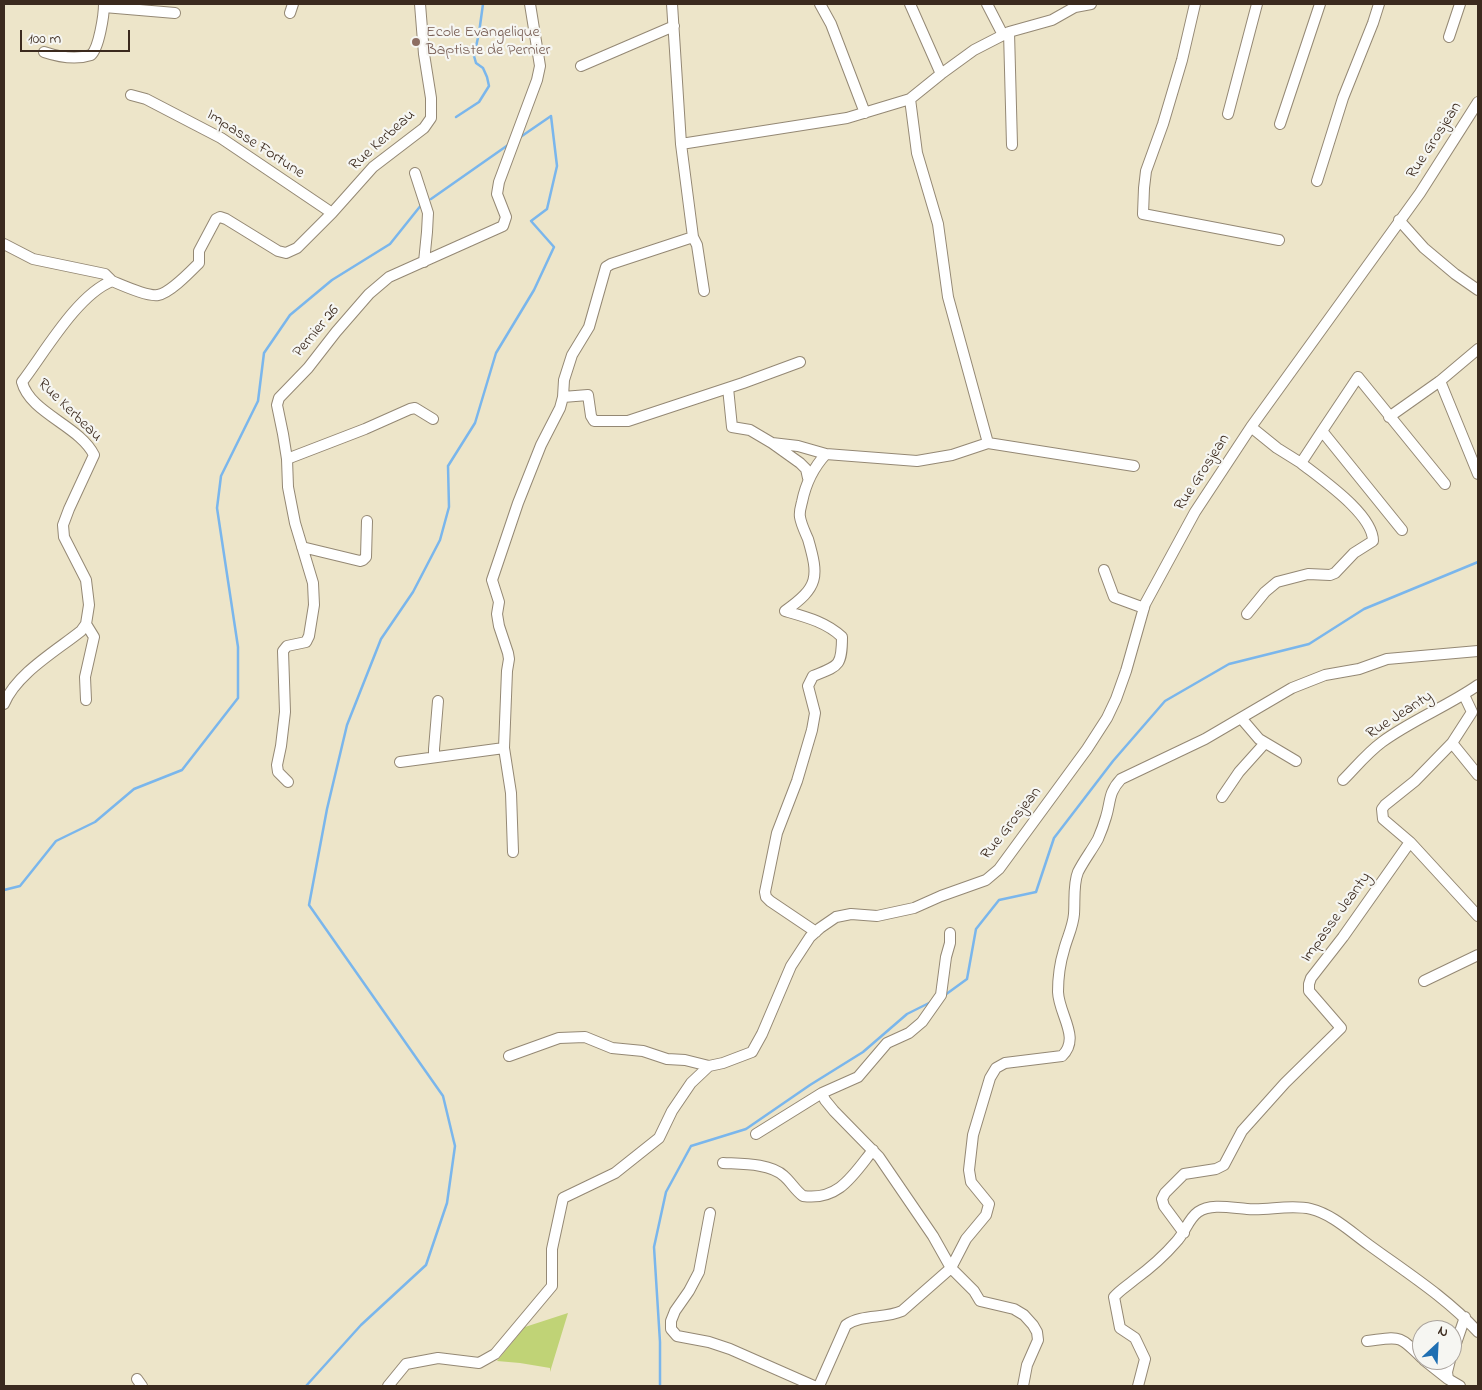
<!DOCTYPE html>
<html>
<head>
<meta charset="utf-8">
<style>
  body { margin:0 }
  #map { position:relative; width:1482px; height:1390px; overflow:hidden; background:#ede5c9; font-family:"Indie Flower",sans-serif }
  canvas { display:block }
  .frame { position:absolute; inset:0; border:5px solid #3b2a1e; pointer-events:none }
  .north { position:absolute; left:1412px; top:1320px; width:50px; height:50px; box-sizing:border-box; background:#f6f6f2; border:1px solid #aba49d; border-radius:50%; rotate:25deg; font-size:14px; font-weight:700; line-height:20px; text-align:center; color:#3b2a1e }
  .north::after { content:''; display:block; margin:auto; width:18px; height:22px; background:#1f6fb2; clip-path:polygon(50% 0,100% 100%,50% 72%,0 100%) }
  .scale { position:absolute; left:20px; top:30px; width:110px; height:22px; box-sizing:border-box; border:2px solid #3b2a1e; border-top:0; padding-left:6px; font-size:15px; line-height:18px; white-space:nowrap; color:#3b2a1e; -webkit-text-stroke:4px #f6f6f2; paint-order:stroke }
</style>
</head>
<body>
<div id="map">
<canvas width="1482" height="1390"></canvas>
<div class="frame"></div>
<div class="north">N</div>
<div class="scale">100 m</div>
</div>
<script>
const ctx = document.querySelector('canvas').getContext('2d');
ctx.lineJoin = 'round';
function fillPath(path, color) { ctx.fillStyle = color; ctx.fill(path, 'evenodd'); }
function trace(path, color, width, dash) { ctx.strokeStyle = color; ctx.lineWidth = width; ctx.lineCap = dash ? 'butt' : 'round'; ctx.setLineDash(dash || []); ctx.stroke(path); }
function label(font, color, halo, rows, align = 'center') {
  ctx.font = font + ' "Indie Flower",sans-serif'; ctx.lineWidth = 4.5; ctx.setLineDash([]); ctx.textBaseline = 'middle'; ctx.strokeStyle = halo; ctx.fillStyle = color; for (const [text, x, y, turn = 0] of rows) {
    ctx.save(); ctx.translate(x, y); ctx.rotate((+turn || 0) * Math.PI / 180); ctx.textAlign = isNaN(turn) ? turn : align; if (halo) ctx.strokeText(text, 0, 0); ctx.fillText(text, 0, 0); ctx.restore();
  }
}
fillPath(new Path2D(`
  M568,1313L550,1372V1368L520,1363L497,1361L525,1327Z`), '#c0d376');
trace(new Path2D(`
  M456,117L479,102L489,86L487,77L483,68L476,63L474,56L479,33L483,4
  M431,199L508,145
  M4,890L20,886L56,841L95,822L134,789L182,770L238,698V647L217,508L221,476L258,401L264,353L290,315L332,280L390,244L422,204
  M945,995L967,979L976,929L999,900L1036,892L1054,838L1113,761L1165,701L1229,664L1309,644L1364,609L1478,562
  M306,1386L361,1325L426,1265L447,1203L455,1146L443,1096L309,905L327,809L347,725L381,639L413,592L440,540L449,507L448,466L475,423L496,353L534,290L554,247L531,221L547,209L557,166L551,116L519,138
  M660,1386V1342L654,1247L666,1192L691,1146L746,1129L810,1085L863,1052L907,1014L931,1002`), '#7ab6ec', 2.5);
const minor = new Path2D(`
  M672,4L681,144
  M820,4L831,24L865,113
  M910,4L941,74
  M987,4L1003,35
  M1195,4L1182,60L1163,124L1146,171L1144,188L1143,214L1279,240
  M104,7L175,13
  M290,13L293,4
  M1009,32L1012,145
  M1449,37L1460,4
  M44,52C59,57 76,60 91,55C99,48 104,15 104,4
  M581,66L674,26
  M131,95L146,99L221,138L332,213
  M910,99L917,153L938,224L948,297L988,443
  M1228,114L1257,4
  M1280,124L1320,4
  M415,173L428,213L427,232L424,262
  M1317,181L1343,98L1373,23L1379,4
  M1399,220L1424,248L1455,274L1478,290
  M693,237L697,245L704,291
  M4,244L33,259L105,274L112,281
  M1440,381L1478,474
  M728,388L732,427L750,430L772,443L800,463L806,469L808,478
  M563,397L588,395L591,416L594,421H628L743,383L800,362
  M1389,417L1440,381L1478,349
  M1251,427L1277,448L1301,463L1322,431L1358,377L1445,484
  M1322,431L1402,530
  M772,443L798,446L826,454L917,461L952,455L988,443L1134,466
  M287,459L365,429L410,409L415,408L433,419
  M302,547L360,561L363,560L366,557L367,521
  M1104,570L1114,597L1144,608
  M1247,614L1265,592L1277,582L1308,574L1330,575L1335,573L1354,553L1373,541C1373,514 1321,479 1301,463
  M86,624L94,637L85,677L86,700
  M4,704C16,674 56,651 81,631L86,624L89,605L86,580L64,537L63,525L69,509L94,455C80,426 30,413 22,382C45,352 77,295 112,281C122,285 148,297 158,295C170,293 190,272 199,263V251L216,219L220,217L226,219L278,251L286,253L297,248L332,213L373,167L424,128L431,118V98L424,54L420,4
  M1241,718L1259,739L1296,761
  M1452,743L1478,775
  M438,757L434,754V749L438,701
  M400,762L504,748
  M1343,780C1355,768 1367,753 1382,742C1412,720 1448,706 1478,685
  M288,782L278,772L277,765L281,746L285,712L283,651L287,646L306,642L309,636L314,605L313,583L295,523L288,487L287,459L283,434L277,405L279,398L308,368L336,332L369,294L389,277L503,226L506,217L497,194L499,182L537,80L540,66L530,4
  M1222,797L1239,772L1265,743
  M1410,842L1478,916
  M513,852L511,793L504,748L507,671L509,659L508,653L499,626L497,614L499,602L492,580L518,503L541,445L560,408L563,397L564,380L572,355L589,327L606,267L611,264L693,237L681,144L847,118L910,99L941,74L974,50L1009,32L1052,20L1075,7L1091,4
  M816,932L770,901L766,897L765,892L777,833L797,781L812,730L815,713L808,686L813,676C838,666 842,667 842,637C826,622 806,617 785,611C819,587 819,577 808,539C805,532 801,524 800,517C799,512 801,506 802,502C806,482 813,468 826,454
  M950,933V943L946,957L941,995L922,1022L909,1033L887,1043L858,1077L822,1093L825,1100L834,1111L879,1157L933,1236L951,1268L974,1291L980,1301L1014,1309L1024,1315L1033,1325L1037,1332L1038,1340L1027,1365L1023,1386
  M1424,981L1478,955
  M509,1056L559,1038L585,1037L612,1048L643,1051L667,1059L685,1060L709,1066
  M756,1134L822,1093
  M723,1163C741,1164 770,1163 784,1176C791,1182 795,1190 803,1196C839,1201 853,1175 873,1150
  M710,1213L699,1272L689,1291L675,1311L671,1321V1329L677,1336L709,1342L730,1349L814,1386
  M1184,1233L1164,1206L1162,1199L1165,1193L1184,1174L1216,1169L1224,1165L1242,1131L1285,1083L1341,1028L1309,991V984L1311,978L1343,937L1410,842L1383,819L1382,809L1385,805L1415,781L1452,743L1472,712L1464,695
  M1367,1341C1400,1337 1398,1334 1422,1358
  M1452,1355L1465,1317
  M1424,1360L1448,1379
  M1450,1360L1447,1372L1448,1379L1460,1386
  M137,1379L142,1386
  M388,1386L406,1364L438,1358L479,1363L495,1354L552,1286V1249L563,1198L615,1173L659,1138L672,1111L691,1083L709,1066L723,1063L752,1052L762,1034L791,966L810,937L820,928L836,917L851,914L877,916L914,908L941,896L986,880L999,869L1087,749L1107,718L1116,699L1126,671L1145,604L1195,512L1251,427L1420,193L1478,102
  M819,1386L846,1325C862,1314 884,1319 902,1311L951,1268L966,1239L986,1215L989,1204L971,1182L969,1170L973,1135L990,1078L996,1068L1005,1063L1062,1056C1081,1038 1059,1015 1058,992C1058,979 1060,963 1064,950C1067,938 1073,927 1074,914C1075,900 1073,884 1078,872C1084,860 1092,850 1098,839C1101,832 1104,824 1106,817C1111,801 1108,793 1121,779L1205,739L1292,688L1325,675L1359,669L1387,659L1478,651
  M1138,1386L1145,1359L1135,1338L1120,1328L1114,1297C1120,1290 1127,1286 1134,1280C1149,1269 1164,1256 1176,1242C1185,1233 1188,1219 1198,1212C1211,1203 1232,1208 1247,1209C1267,1211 1290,1204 1311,1209C1332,1214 1351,1232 1369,1245C1406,1272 1447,1298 1478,1332`);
trace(minor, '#948874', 12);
trace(minor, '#fff', 10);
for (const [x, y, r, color] of [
  [416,42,5,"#8d6e63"]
]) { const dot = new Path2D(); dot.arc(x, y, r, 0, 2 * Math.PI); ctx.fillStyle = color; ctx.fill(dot); trace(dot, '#f6f6f2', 2); }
label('16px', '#785e54', '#f6f6f2', [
  ["Ecole Evangelique",426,33],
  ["Baptiste de Pernier",426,51]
], 'left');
label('16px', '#3b2a1e', '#f6f6f2', [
  ["Rue Kerbeau",383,141,-42],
  ["Rue Grosjean",1435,141,-57],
  ["Impasse Fortune",255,145,33],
  ["Pernier 26",317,332,-50],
  ["Rue Kerbeau",69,411,44],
  ["Rue Grosjean",1203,473,-57],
  ["Rue Jeanty",1400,716,-33],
  ["Rue Grosjean",1012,824,-52],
  ["Impasse Jeanty",1337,918,-54]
]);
</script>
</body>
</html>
